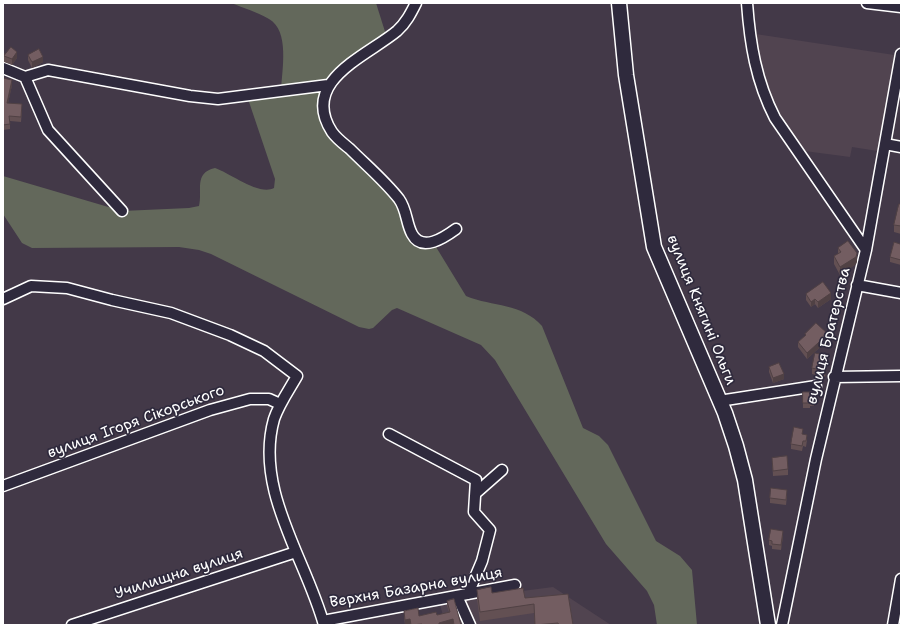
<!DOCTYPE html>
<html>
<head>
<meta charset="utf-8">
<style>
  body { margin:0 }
  #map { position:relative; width:904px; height:628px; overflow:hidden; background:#433948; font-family:"Shantell Sans",sans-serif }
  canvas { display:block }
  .frame { position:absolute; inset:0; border:4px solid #fff; pointer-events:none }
</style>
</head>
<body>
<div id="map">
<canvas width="904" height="628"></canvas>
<div class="frame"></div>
</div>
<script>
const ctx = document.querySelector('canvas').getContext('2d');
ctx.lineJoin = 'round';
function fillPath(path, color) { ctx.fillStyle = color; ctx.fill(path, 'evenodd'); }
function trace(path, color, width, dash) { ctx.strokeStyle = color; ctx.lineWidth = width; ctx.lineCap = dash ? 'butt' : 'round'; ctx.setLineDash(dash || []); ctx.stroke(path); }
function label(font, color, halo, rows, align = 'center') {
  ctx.font = font + ' "Shantell Sans",sans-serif'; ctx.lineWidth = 3.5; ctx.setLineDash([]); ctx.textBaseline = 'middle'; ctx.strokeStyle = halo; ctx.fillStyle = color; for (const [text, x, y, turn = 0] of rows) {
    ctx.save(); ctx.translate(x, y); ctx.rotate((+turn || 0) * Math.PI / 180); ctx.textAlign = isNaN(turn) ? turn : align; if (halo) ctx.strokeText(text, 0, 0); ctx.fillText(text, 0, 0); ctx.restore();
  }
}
fillPath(new Path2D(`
  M749,33L901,56L884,152L852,147L850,157L797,150L775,118Z
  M553,587L611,625H446L440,605L476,597Z`), '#514450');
fillPath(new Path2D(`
  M231,3H376L387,38L328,85V125L394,192L412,235L433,242L466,296C493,307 522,303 542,326L583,428L599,436L608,445L656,541L680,556L692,570L697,625H657L654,605L647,591L606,544L495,360L481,345L397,308L392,310L373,328L369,329L359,327L211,254L199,250L179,247L32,248L22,243L3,214V176L122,211L189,208L199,206C203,191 193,173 215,168C230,173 259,196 274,188L275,179L247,96L281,91C282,70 290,31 269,19C257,12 244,8 231,3Z`), '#63685b');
const street = new Path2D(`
  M416,3C411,13 406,23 397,31C367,56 299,81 332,132C337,139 344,144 350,149C366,165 385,181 399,199C407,210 406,223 412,234C422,253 445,237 456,229
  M747,3C750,44 756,81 775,118L866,250
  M867,3L901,7
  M3,68L25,77L48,130L122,211
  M25,77L48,70L190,96L218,99L328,85
  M885,144L901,147
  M857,285L901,293
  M3,299L31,286L67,288L112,300L171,313L230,335L264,351L297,376C289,390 279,404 274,419C254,490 306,559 324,625
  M834,377L901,376
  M719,401L816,386
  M389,434L476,480L474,512L490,530L482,561L468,594
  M3,486L210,410L250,399H269L280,404
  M477,492L502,470
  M457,596L470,625
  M323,621L515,585
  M72,625L296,552
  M782,625L816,459L866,250L901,54
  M893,625L901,579`);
const secondary = new Path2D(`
  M619,3L626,75L654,247L725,413L736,446L745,480L768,625`);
trace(street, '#fff', 13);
trace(secondary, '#fff', 17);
trace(street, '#2f2a3d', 10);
trace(secondary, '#2f2a3d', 14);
fillPath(new Path2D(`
  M3,51L5,55L17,58L12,65L4,62Z
  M28,55L43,62L32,68L28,60Z
  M3,78L12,85L8,103L22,109L21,122L10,121V129L3,130Z
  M901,204V234L894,232V225Z
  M901,239V265L890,262V257L900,244Z
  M838,248L857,261L856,264L840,275L834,264V256L838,254Z
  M806,294L831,299L818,308L815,304L811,307L806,300Z
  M805,334L828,340L807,359L798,347V342L805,336Z
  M828,361L825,377L812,374V368Z
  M769,367L784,379L773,383L769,372Z
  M803,392H814V406H810V408H803Z
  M803,434L807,440L806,447L803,446L802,451L791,449V444Z
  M772,458L788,469V475L773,476Z
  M787,495L786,505L770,503V498Z
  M783,536L781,550L772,549V546L769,545V540Z
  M477,590L492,593L525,598L573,625H535L534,613L480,621L477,599Z
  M447,601L461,625H410V624L405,625L404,616V611L419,616L437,615L449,612L447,606Z`), '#635053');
fillPath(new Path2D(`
  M17,52V58L12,65V59Z
  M5,53V57L4,56V59L3,60V54Z
  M43,57V62L32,68V62Z
  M12,80V85L7,108V103Z
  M857,253V261L856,264L840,275V267Z
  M831,293V299L818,308V302Z
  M815,299V304L811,307V302Z
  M828,334V340L807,359V353Z
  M828,356V361L825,377V371Z
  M784,374V379L773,383V378Z
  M783,531V536L781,550V545Z
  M410,619V624L405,625V620Z
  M453,619V625H439V623Z`), '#504144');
const building = new Path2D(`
  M11,47L17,52L12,59L4,56Z
  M39,49L43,57L32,62L28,55Z
  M3,78L12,80L7,103L22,104L21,117L9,116L10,124L3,125Z
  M899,204H901V226L894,225Z
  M901,239V260L890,257L894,242L900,244Z
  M848,241L857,253L856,257L840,267L834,256L841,252L838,248Z
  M823,282L831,293L818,302L815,299L811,302L806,294Z
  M816,323L828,334L807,353L798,342L806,335L805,334Z
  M815,353L828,356L825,371L812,368Z
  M779,363L784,374L773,378L769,367Z
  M803,392H814V401L810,400V403H803Z
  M794,427L803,429L802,434L807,435L806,441H803L802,446L791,444Z
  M787,456L788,469L773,471L772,458Z
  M771,488L787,490L786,500L770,498Z
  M771,529L783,531L781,545L772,544V541L769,540Z
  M491,587L492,593L523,588L525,598L568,594L573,625H559L558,623L535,625L534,604L480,612L477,590Z
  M454,599L461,625H454L453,619L439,623V625H423L422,624L411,625L410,619L405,620L404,611L418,608L419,616L436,612L437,615L450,612L447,601Z`);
fillPath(building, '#735d61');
trace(building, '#504144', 1);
label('15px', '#fff', '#2f2a3d', [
  ["вулиця Княгині Ольги",701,310,68],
  ["вулиця Братерства",829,336,-76],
  ["вулиця Ігоря Сікорського",136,422,-20],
  ["Училищна вулиця",179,574,-18],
  ["Верхня Базарна вулиця",416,588,-10]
]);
</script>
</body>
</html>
